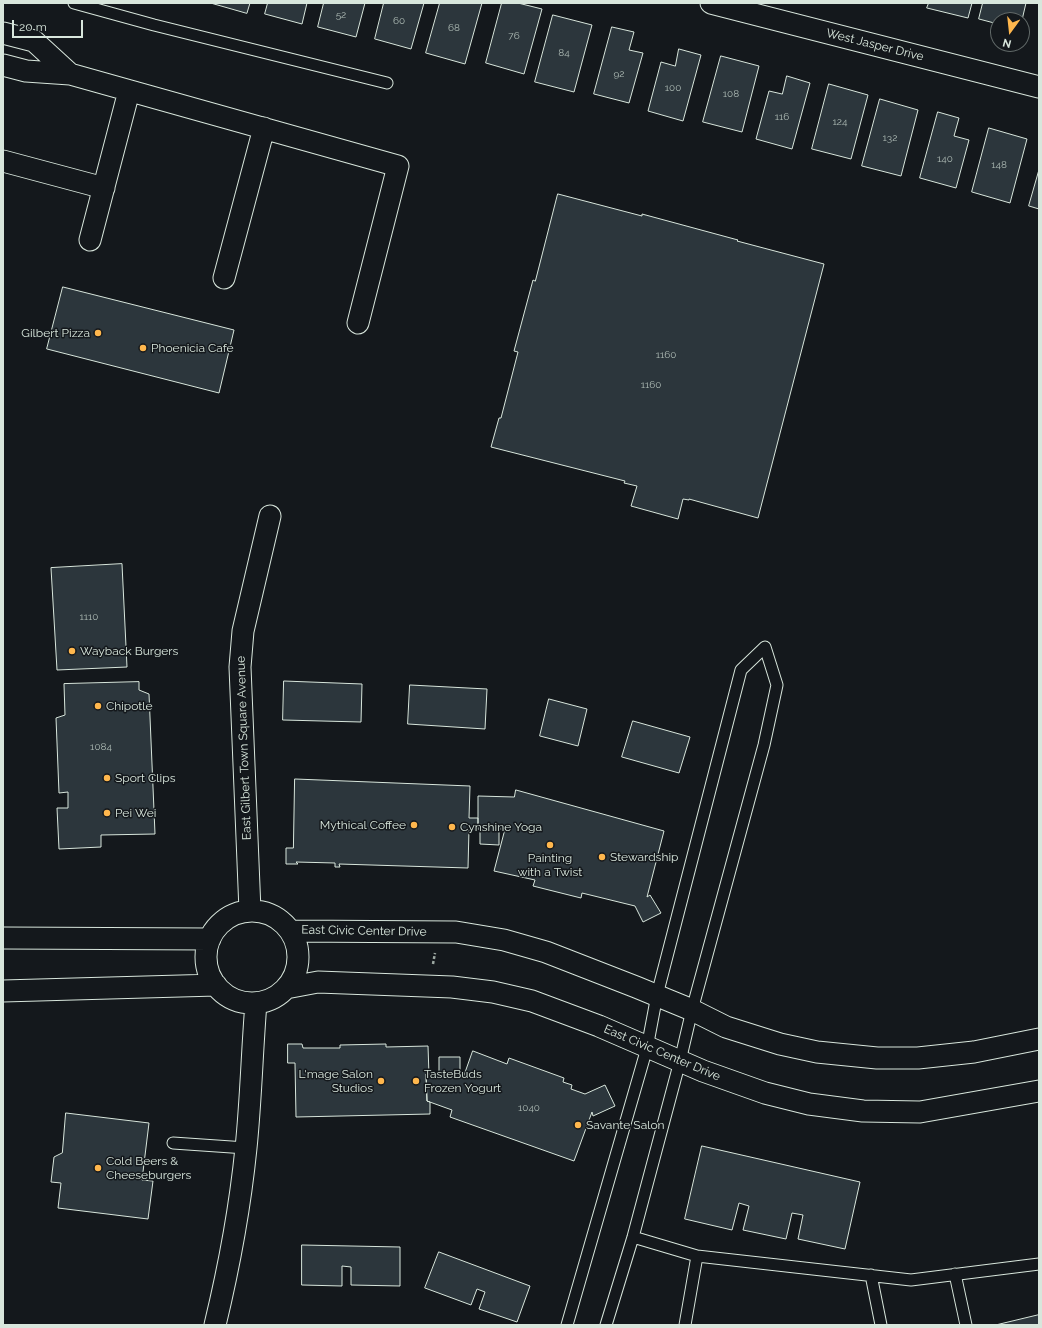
<!DOCTYPE html>
<html>
<head>
<meta charset="utf-8">
<style>
  body { margin:0 }
  #map { position:relative; width:1042px; height:1328px; overflow:hidden; background:#14181c; font-family:Raleway,sans-serif }
  canvas { display:block }
  .frame { position:absolute; inset:0; border:4px solid #d8e6dc; pointer-events:none }
  .north { position:absolute; left:990px; top:12px; width:40px; height:40px; box-sizing:border-box; background:#14181c; border:1px solid #626a69; border-radius:50%; rotate:195deg; font-size:11px; font-weight:700; line-height:16px; text-align:center; color:#d8e6dc }
  .north::after { content:''; display:block; margin:auto; width:14px; height:18px; background:#ffb74d; clip-path:polygon(50% 0,100% 100%,50% 72%,0 100%) }
  .scale { position:absolute; left:12px; top:20px; width:71px; height:18px; box-sizing:border-box; border:2px solid #d8e6dc; border-top:0; padding-left:5px; font-size:12px; line-height:14px; white-space:nowrap; color:#d8e6dc; -webkit-text-stroke:3px #14181c; paint-order:stroke }
</style>
</head>
<body>
<div id="map">
<canvas width="1042" height="1328"></canvas>
<div class="frame"></div>
<div class="north">N</div>
<div class="scale">20 m</div>
</div>
<script>
const ctx = document.querySelector('canvas').getContext('2d');
ctx.lineJoin = 'round';
function fillPath(path, color) { ctx.fillStyle = color; ctx.fill(path, 'evenodd'); }
function trace(path, color, width, dash) { ctx.strokeStyle = color; ctx.lineWidth = width; ctx.lineCap = dash ? 'butt' : 'round'; ctx.setLineDash(dash || []); ctx.stroke(path); }
function label(font, color, halo, rows, align = 'center') {
  ctx.font = font + ' Raleway,sans-serif'; ctx.lineWidth = 3; ctx.setLineDash([]); ctx.textBaseline = 'middle'; ctx.strokeStyle = halo; ctx.fillStyle = color; for (const [text, x, y, turn = 0] of rows) {
    ctx.save(); ctx.translate(x, y); ctx.rotate((+turn || 0) * Math.PI / 180); ctx.textAlign = isNaN(turn) ? turn : align; if (halo) ctx.strokeText(text, 0, 0); ctx.fillText(text, 0, 0); ctx.restore();
  }
}
const building = new Path2D(`
  M211,3H250L247,13Z
  M268,3H307L302,24L265,14Z
  M324,3H365L356,37L318,27Z
  M384,3H424L411,49L375,39Z
  M440,3H482L465,64L426,53Z
  M502,3H518L542,9L524,74L486,63Z
  M929,3H972L968,18L927,8Z
  M983,3H1026L1022,20H998V24L979,19Z
  M553,15L592,25L574,92L535,82Z
  M612,27L634,32L629,50L643,53L629,103L594,94Z
  M679,49L701,55L683,121L648,111L661,62L675,66Z
  M721,56L759,66L742,132L703,122Z
  M787,76L810,83L792,149L756,139L769,91L782,94Z
  M829,84L868,95L851,159L812,149Z
  M880,99L918,110L901,176L862,166Z
  M938,112L959,118L954,136L969,140L956,188L920,178Z
  M989,128L1027,139L1010,203L972,192Z
  M1039,170V209L1029,206Z
  M558,194L642,216V214L738,240L737,241L824,264L758,518L689,499V500L683,499L678,519L631,506L637,486L624,483L625,481L491,447L499,418H501L518,352L514,351L533,280L535,281Z
  M63,287L234,330L219,393L47,349Z
  M122,564L127,667L57,670L51,568Z
  M284,681L362,684L361,722L283,720Z
  M139,682V690L149,694L155,834L101,835V847L59,849L57,808H68V792L59,793L56,718L65,715L64,684Z
  M410,685L487,689L485,729L408,724Z
  M549,699L587,709L578,746L540,736Z
  M633,721L690,737L679,773L622,757Z
  M295,779L470,786L469,818H478V829H469L468,868L339,864L340,867H335V863L296,862L298,864H286V848H293Z
  M516,790L664,831L647,897L650,895L661,913L643,922L635,906L582,893L581,898L533,886L535,880L494,871L505,829H499V845L480,844V830L478,829V796L514,797Z
  M288,1044H302L303,1048H340V1045L386,1044V1047L428,1046L429,1075L426,1074L427,1101L430,1102V1114L296,1117L295,1063H288Z
  M473,1051L507,1064L509,1058L564,1078L563,1082L572,1085L571,1089L585,1094L605,1085L615,1106L593,1116L592,1112L574,1161L450,1117L452,1110L427,1101L426,1074L437,1078L439,1072V1057H460V1077H463Z
  M66,1113L149,1123L142,1180L153,1181L148,1219L58,1208L61,1183L51,1182L54,1157L62,1153Z
  M702,1146L860,1182L845,1249L798,1239L803,1215L792,1213L786,1239L743,1230L749,1206L739,1203L732,1230L685,1219Z
  M302,1245L400,1247V1286L351,1285V1267L342,1266V1286L302,1285Z
  M439,1252L530,1286L517,1322L479,1309L485,1292L477,1289L471,1305L425,1288Z
  M1039,1315V1325H996Z`);
fillPath(building, '#2c363c');
trace(building, '#d8e6dc', 1);
const lane = new Path2D(`
  M74,3L154,25L387,83
  M173,1143L246,1148
  M633,1237L697,1256
  M955,1274L966,1325
  M871,1275L881,1325
  M567,1325L647,1048L657,995L741,670L765,647L777,685L764,745L692,1010L680,1061L633,1237L606,1325
  M685,1325L697,1256L911,1280L1039,1264`);
const street = new Path2D(`
  M711,3L1039,87
  M3,33L34,41L70,74
  M3,65L26,71L70,74L398,166L358,323
  M3,161L104,188
  M90,240L129,91
  M224,278L264,128
  M250,911L240,667L243,631L270,516
  M206 957a46 46 0 1 1 92 0a46 46 0 1 1-92 0Z
  M290,931L456,932L504,940L546,952L636,987L692,1010L726,1027L780,1044L817,1052L877,1058H918L974,1052L1039,1039
  M3,938L210,939
  M286,988L318,982L452,987L493,992L532,1001L599,1026L703,1071L765,1093L809,1104L863,1111L920,1112L1039,1091
  M3,991L216,985
  M215,1325C229,1267 240,1208 246,1148C251,1100 252,1051 256,1003`);
trace(lane, '#d8e6dc', 13);
trace(street, '#d8e6dc', 23);
trace(new Path2D(`
  M433,964L435,953`), '#9da8a2', 2.5, [3, 2]);
trace(lane, '#14181c', 11);
trace(street, '#14181c', 21);
for (const [x, y, r, color] of [
  [98,333,4,"#ffb74d"],
  [143,348,4,"#ffb74d"],
  [72,651,4,"#ffb74d"],
  [98,706,4,"#ffb74d"],
  [107,778,4,"#ffb74d"],
  [107,813,4,"#ffb74d"],
  [414,825,4,"#ffb74d"],
  [452,827,4,"#ffb74d"],
  [550,845,4,"#ffb74d"],
  [602,857,4,"#ffb74d"],
  [381,1081,4,"#ffb74d"],
  [416,1081,4,"#ffb74d"],
  [578,1125,4,"#ffb74d"],
  [98,1168,4,"#ffb74d"]
]) { const dot = new Path2D(); dot.arc(x, y, r, 0, 2 * Math.PI); ctx.fillStyle = color; ctx.fill(dot); trace(dot, '#14181c', 1.5); }
label('10px', '#adbab4', null, [
  ["52",341,15],
  ["60",399,21],
  ["68",454,28],
  ["76",514,36],
  ["84",564,53],
  ["92",619,74],
  ["100",673,88],
  ["108",731,94],
  ["116",782,117],
  ["124",840,122],
  ["132",890,138],
  ["140",945,159],
  ["148",999,165],
  ["1160",666,355],
  ["1160",651,385],
  ["1110",89,617],
  ["1084",101,747],
  ["1040",529,1108]
]);
label('12px', '#d8e6dc', '#14181c', [
  ["West Jasper Drive",875,45,14],
  ["East Gilbert Town Square Avenue",244,748,-92],
  ["East Civic Center Drive",364,931,1],
  ["East Civic Center Drive",662,1053,23]
]);
label('12px', '#d8e6dc', '#14181c', [
  ["Gilbert Pizza",90,333,"right"],
  ["Phoenicia Cafe",151,348],
  ["Wayback Burgers",80,651],
  ["Chipotle",106,706],
  ["Sport Clips",115,778],
  ["Pei Wei",115,813],
  ["Mythical Coffee",406,825,"right"],
  ["Cynshine Yoga",460,827],
  ["Stewardship",610,857],
  ["Painting",550,858,"center"],
  ["with a Twist",550,872,"center"],
  ["L'mage Salon",373,1074,"right"],
  ["Studios",373,1088,"right"],
  ["TasteBuds",424,1074],
  ["Frozen Yogurt",424,1088],
  ["Savante Salon",586,1125],
  ["Cold Beers &",106,1161],
  ["Cheeseburgers",106,1175]
], 'left');
</script>
</body>
</html>
